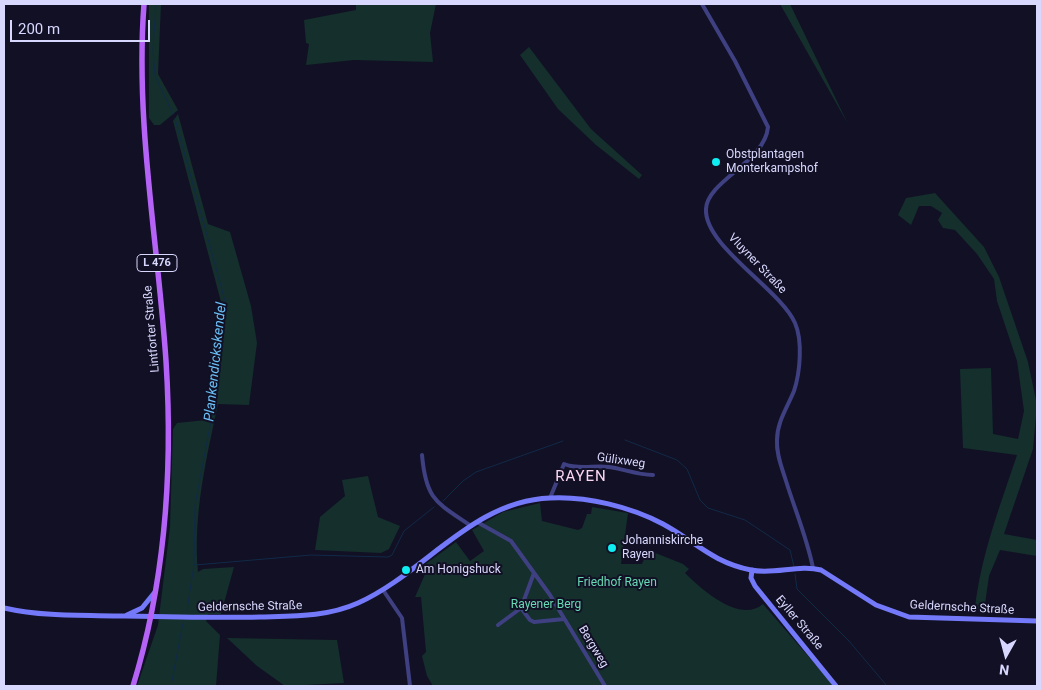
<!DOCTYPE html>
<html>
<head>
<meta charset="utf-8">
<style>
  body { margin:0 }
  #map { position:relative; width:1041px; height:690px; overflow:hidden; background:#121025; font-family:Roboto,sans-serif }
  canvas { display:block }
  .frame { position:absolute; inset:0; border:5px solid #d8d7fd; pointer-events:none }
  .north { position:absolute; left:981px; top:630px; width:50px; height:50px; -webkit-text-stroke:4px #121025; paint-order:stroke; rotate:187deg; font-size:14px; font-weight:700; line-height:20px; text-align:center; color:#d8d7fd }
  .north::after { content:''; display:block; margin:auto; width:18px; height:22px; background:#d8d7fd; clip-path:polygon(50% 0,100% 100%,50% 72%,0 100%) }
  .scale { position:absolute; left:10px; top:20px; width:140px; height:22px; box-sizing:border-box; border:2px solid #d8d7fd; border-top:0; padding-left:6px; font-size:15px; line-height:18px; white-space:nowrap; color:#d8d7fd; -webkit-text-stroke:4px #121025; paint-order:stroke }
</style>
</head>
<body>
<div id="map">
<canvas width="1041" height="690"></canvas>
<div class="frame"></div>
<div class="north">N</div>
<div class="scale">200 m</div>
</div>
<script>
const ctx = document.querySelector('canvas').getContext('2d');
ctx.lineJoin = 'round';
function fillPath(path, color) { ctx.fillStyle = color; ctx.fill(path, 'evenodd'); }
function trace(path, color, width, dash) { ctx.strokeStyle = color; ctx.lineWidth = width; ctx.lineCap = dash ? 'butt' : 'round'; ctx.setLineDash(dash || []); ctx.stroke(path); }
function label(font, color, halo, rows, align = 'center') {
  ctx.font = font + ' Roboto,sans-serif'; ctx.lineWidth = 4; ctx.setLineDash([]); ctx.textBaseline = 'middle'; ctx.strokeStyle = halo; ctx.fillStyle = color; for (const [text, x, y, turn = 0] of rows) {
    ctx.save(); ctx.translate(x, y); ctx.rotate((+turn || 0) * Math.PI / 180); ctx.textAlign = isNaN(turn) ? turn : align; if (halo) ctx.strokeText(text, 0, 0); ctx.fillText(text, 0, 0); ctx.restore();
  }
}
fillPath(new Path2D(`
  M149,4H161L158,74L178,110L160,125H154L149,118Z
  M356,4H436L430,33L433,62L354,60L306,65L309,44L306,43L304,20L356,10Z
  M780,4H790L848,124Z
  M529,47L591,129L642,175L639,179L596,145L558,109L520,55Z
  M178,114L208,224L230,232L251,306L257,343L249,405L218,404C206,460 193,515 198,572L203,569L234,567L221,614H208L206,621L220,635L216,686H137L158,625L170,527L173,429L177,423L206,420L221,302L173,121Z
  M935,193L984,247L999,277L1028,362L1037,405L1033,449L1004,534L1037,540V556L1000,550L989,576L984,611L975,608C981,555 1000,506 1017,455L963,448L960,369L991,368L993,434L1018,439L1024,411L1017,361L997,301L994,279L977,254L955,230L943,228L938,220L942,213L931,206H919L911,225L898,215L906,198Z
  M368,476L378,517L400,526L389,549L381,553L315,550L320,517L345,496L342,480Z
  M540,503L542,521L578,530L582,528L587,514H591L592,507L628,513L621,564H642L648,550L683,564L689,569L685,573C701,589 740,624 763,604L834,686H433L427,676L422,656L426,652L421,597H415L426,572L424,565L456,542L470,561L484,551L472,530L503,512Z
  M227,638L337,640L344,683L285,686L257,666Z`), '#142f2c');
trace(new Path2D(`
  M156,4L153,50L155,76L173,114
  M175,119L225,301L215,400L195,505L194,565L187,610
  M625,440L677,460L687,469L700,500L708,508L745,520L790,550L794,567
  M443,501L463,481L476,472L563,441
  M195,565L311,555L388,557L392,555L404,531L434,507
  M795,574L797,589L849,641L887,686
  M171,686L183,623`), '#112a48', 1);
trace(new Path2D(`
  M702,4L735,61L768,127C765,162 707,181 706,209C704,246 780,289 795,323C803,341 800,373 794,391C787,408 777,422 777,440C776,454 782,468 786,481C795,510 807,538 813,568
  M422,455C426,500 436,502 471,526
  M550,498L564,464C578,470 594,465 609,467C624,469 637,475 653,475
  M477,522L511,541L550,595L605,686
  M534,573L521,608L530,620L534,622L564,619
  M383,590L402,618L410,686
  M498,625L521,608`), '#3e4082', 4);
trace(new Path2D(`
  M752,570L751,578L755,586L836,686
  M4,608C44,617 84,615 125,616C170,617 215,618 260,617C293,616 327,617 358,603C425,573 472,501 550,498C587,496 631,507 663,524C696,542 712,562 751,570C774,575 799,564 821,570L876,605L909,617L1037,621
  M127,615L142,608L155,592`), '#7379f8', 5);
trace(new Path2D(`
  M133,686C165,582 173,470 166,361C158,242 135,123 144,4`), '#b563f7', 5.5);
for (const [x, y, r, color] of [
  [716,162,5,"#0dedf2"],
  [612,548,5,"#0dedf2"],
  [406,570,5,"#0dedf2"]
]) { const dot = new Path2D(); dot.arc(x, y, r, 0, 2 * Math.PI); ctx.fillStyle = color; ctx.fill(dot); trace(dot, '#121025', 2); }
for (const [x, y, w] of [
  [157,263,40]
]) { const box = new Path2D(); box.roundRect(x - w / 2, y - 8.5, w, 17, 4); ctx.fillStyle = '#121025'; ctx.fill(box); trace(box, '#d8d7fd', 1); }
label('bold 11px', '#d8d7fd', null, [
  ["L 476",157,263]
]);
label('12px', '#d8d7fd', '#121025', [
  ["Obstplantagen",726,155],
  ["Monterkampshof",726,169],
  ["Johanniskirche",622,541],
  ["Rayen",622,555],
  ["Am Honigshuck",416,570]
], 'left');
label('12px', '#d8d7fd', '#121025', [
  ["Vluyner Straße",757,264,46],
  ["Lintforter Straße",152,329,-95],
  ["Gülixweg",621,461,8],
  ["Geldernsche Straße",250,607,-1],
  ["Geldernsche Straße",962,608,3],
  ["Eyller Straße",799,623,50],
  ["Bergweg",593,647,59]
]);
label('12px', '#66dab4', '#121025', [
  ["Friedhof Rayen",617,583],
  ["Rayener Berg",546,605]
]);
label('italic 14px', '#6ac1f7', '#121025', [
  ["Plankendickskendel",216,362,-84]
]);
ctx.letterSpacing = '1px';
label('15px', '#fdd8f2', '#121025', [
  ["RAYEN",581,477]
]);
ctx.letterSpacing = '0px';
</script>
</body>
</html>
